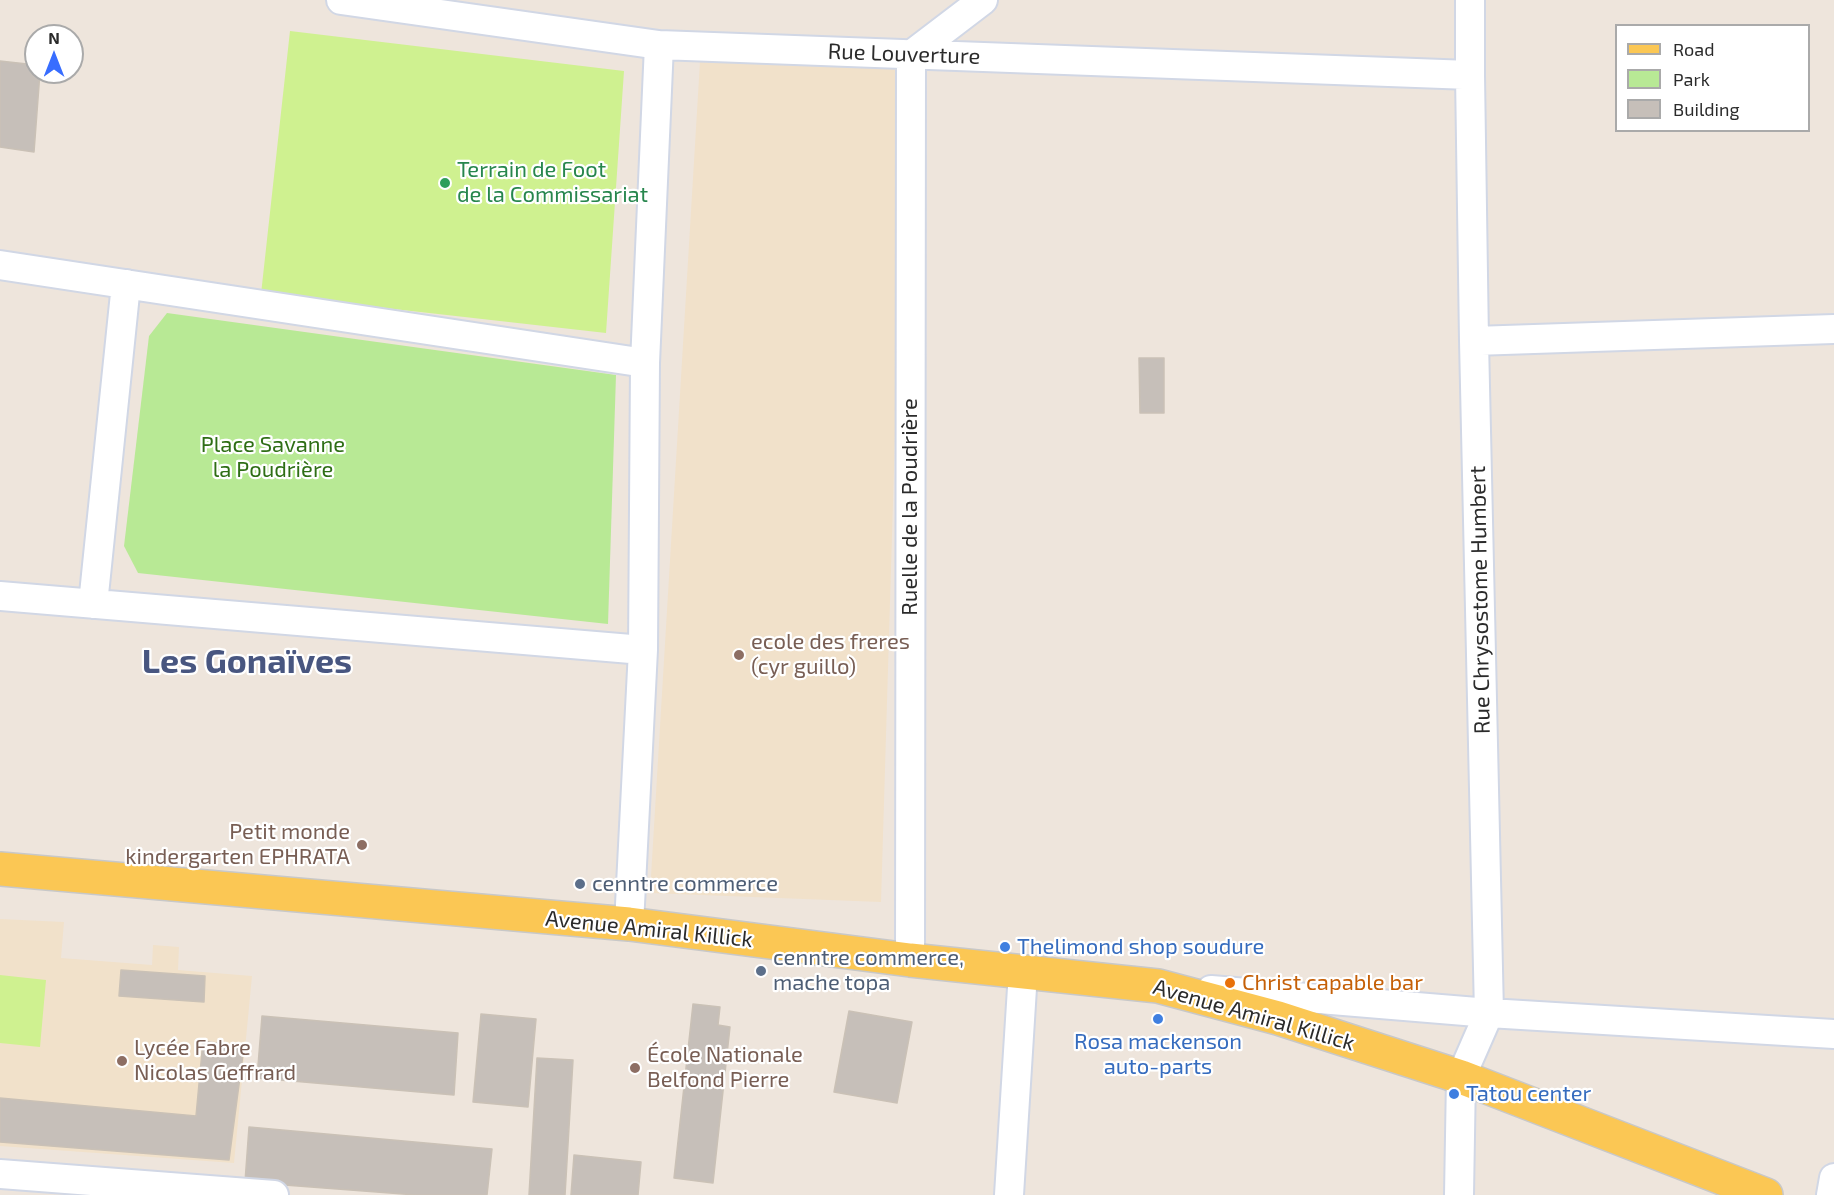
<!DOCTYPE html>
<html>
<head>
<meta charset="utf-8">
<style>
  body { margin:0 }
  #map { position:relative; width:1834px; height:1195px; overflow:hidden; background:#eee5dc; font-family:"Exo 2",sans-serif }
  canvas { display:block }
  .legend { position:absolute; left:1615px; top:24px; width:195px; height:108px; box-sizing:border-box; background:#fff; border:2px solid #aaa; margin:0; padding:8px 10px; list-style:none; font-size:18px; color:#2b2b2b }
  .legend li { display:flex; align-items:center; gap:12px; height:30px }
  .legend b { width:30px; border:2px solid #aaa }
  .north { position:absolute; left:24px; top:24px; width:60px; height:60px; box-sizing:border-box; background:#fff; border:2px solid #aaa; border-radius:50%; rotate:0deg; font-size:16px; font-weight:700; line-height:24px; text-align:center; color:#2b2b2b }
  .north::after { content:''; display:block; margin:auto; width:21px; height:27px; background:#386dff; clip-path:polygon(50% 0,100% 100%,50% 72%,0 100%) }
</style>
</head>
<body>
<div id="map">
<canvas width="1834" height="1195"></canvas>
<ul class="legend">
<li><b style="height:8px;background:#fbc754"></b>Road</li>
<li><b style="height:16px;background:#b8e995"></b>Park</li>
<li><b style="height:16px;background:#c6bfb9"></b>Building</li>
</ul>
<div class="north">N</div>
</div>
<script>
const ctx = document.querySelector('canvas').getContext('2d');
ctx.lineJoin = 'round';
function fillPath(path, color) { ctx.fillStyle = color; ctx.fill(path, 'evenodd'); }
function trace(path, color, width, dash) { ctx.strokeStyle = color; ctx.lineWidth = width; ctx.lineCap = dash ? 'butt' : 'round'; ctx.setLineDash(dash || []); ctx.stroke(path); }
function label(font, color, halo, rows, align = 'center') {
  ctx.font = font + ' "Exo 2",sans-serif'; ctx.lineWidth = 4.5; ctx.setLineDash([]); ctx.textBaseline = 'middle'; ctx.strokeStyle = halo; ctx.fillStyle = color; for (const [text, x, y, turn = 0] of rows) {
    ctx.save(); ctx.translate(x, y); ctx.rotate((+turn || 0) * Math.PI / 180); ctx.textAlign = isNaN(turn) ? turn : align; if (halo) ctx.strokeText(text, 0, 0); ctx.fillText(text, 0, 0); ctx.restore();
  }
}
fillPath(new Path2D(`
  M701,45L906,68L881,902L650,893Z
  M0,919L64,922L61,958L152,965L153,945L179,947L178,970L252,976L234,1163L0,1146Z`), '#f1e1ca');
fillPath(new Path2D(`
  M167,313L616,375L608,624L138,573L124,546L149,336Z`), '#b8e995');
fillPath(new Path2D(`
  M290,31L624,71L606,333L261,294Z
  M0,975L46,980L40,1047L0,1043Z`), '#cff190');
const building = new Path2D(`
  M0,61L36,65V72H40L34,152L0,147Z
  M1139,358H1164V413H1140Z
  M121,970L205,976L204,1002L119,996Z
  M693,1004L720,1007L718,1025L730,1027L713,1183L674,1178Z
  M849,1011L912,1022L897,1103L834,1092Z
  M481,1014L536,1019L528,1107L473,1102Z
  M262,1016L458,1033L454,1095L257,1078Z
  M203,1041L244,1047L229,1160L0,1142V1098L196,1116Z
  M537,1058L573,1060L565,1195H529Z
  M249,1127L492,1149L487,1195H416L245,1182Z
  M574,1155L641,1162L638,1195H571Z`);
fillPath(building, '#c6bfb9');
trace(building, '#cac1b6', 1.5);
const street = new Path2D(`
  M341,0L659,45L1470,75
  M0,265L645,363
  M1474,341L1834,329
  M0,596L643,650
  M93,604L126,284
  M629,924L643,650L645,363L659,45
  M910,960L911,55L983,0
  M1211,990L1489,1013L1834,1034
  M0,1174L274,1195
  M1009,1195L1023,972
  M1459,1195L1461,1077L1489,1013L1474,341L1470,75V0
  M1831,1195L1834,1178`);
const primary = new Path2D(`
  M0,869L629,924L910,960L1158,986L1278,1018L1461,1077L1766,1195`);
trace(street, '#d1d7e5', 32);
trace(primary, '#c8c8c8', 36);
trace(street, '#fff', 28);
trace(primary, '#fbc754', 33);
for (const [x, y, r, color] of [
  [445,183,6,"#2e9e5b"],
  [739,655,6,"#8d6e63"],
  [362,845,6,"#8d6e63"],
  [580,884,6,"#5c6f8a"],
  [1005,947,6,"#3f7fe0"],
  [761,971,6,"#5c6f8a"],
  [1230,983,6,"#e8710a"],
  [1158,1019,6,"#3f7fe0"],
  [122,1061,6,"#8d6e63"],
  [635,1068,6,"#8d6e63"],
  [1454,1094,6,"#3f7fe0"]
]) { const dot = new Path2D(); dot.arc(x, y, r, 0, 2 * Math.PI); ctx.fillStyle = color; ctx.fill(dot); trace(dot, '#fff', 2); }
label('22px', '#2b2b2b', '#fff', [
  ["Rue Louverture",904,54,2],
  ["Ruelle de la Poudrière",910,507,-90],
  ["Rue Chrysostome Humbert",1480,600,-91],
  ["Avenue Amiral Killick",649,929,6],
  ["Avenue Amiral Killick",1254,1015,16]
]);
label('22px', '#27864d', '#fff', [
  ["Terrain de Foot",457,170],
  ["de la Commissariat",457,195]
], 'left');
label('22px', '#2e6e15', '#fff', [
  ["Place Savanne",273,445],
  ["la Poudrière",273,470]
]);
label('22px', '#785e54', '#fff', [
  ["ecole des freres",751,642],
  ["(cyr guillo)",751,667],
  ["Petit monde",350,832,"right"],
  ["kindergarten EPHRATA",350,857,"right"],
  ["Lycée Fabre",134,1048],
  ["Nicolas Geffrard",134,1073],
  ["École Nationale",647,1055],
  ["Belfond Pierre",647,1080]
], 'left');
label('22px', '#4e5e75', '#fff', [
  ["cenntre commerce",592,884],
  ["cenntre commerce,",773,958],
  ["mache topa",773,983]
], 'left');
label('22px', '#366cbe', '#fff', [
  ["Thelimond shop soudure",1017,947],
  ["Rosa mackenson",1158,1042,"center"],
  ["auto-parts",1158,1067,"center"],
  ["Tatou center",1466,1094]
], 'left');
label('22px', '#c56008', '#fff', [
  ["Christ capable bar",1242,983]
], 'left');
label('bold 34px', '#485680', '#fff', [
  ["Les Gonaïves",247,662]
]);
</script>
</body>
</html>
